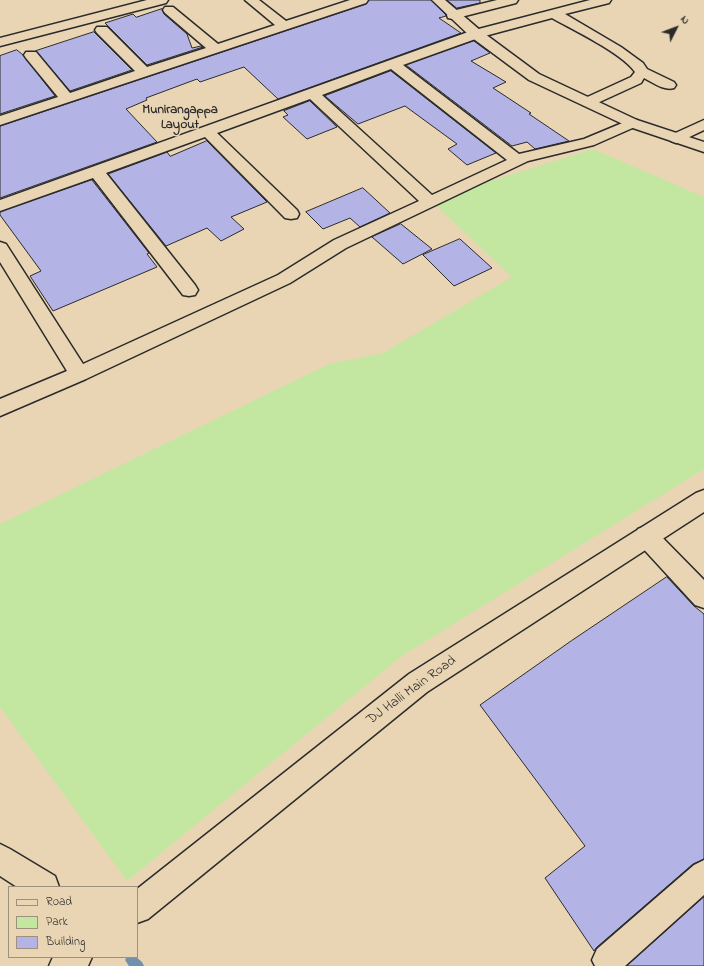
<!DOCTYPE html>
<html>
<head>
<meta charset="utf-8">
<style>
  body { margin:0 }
  #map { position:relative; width:704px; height:966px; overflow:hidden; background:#e9d5b3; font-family:"Indie Flower",sans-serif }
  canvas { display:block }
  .legend { position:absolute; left:8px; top:886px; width:130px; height:72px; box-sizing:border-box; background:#e9d5b3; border:1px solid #9d917d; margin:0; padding:5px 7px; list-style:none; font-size:12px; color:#2b2b2b }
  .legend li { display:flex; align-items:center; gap:8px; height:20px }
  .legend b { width:20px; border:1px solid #9d917d }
  .north { position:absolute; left:656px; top:8px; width:40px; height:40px; -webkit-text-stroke:3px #e9d5b3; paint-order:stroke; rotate:48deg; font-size:11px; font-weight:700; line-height:16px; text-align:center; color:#2b2b2b }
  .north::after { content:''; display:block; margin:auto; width:14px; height:18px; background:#2b2b2b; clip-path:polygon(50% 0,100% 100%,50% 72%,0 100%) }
</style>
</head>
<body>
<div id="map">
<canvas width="704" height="966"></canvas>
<ul class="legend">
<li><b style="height:5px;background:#e9d5b3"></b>Road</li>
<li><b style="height:11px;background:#c3e7a1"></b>Park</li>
<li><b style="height:11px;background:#b4b3e5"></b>Building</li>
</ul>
<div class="north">N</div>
</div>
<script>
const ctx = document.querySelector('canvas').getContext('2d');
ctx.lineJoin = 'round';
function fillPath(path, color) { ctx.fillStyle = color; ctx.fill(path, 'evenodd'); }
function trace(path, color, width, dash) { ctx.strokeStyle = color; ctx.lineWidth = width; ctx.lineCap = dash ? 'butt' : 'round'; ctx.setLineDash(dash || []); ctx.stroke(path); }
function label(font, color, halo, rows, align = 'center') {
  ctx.font = font + ' "Indie Flower",sans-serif'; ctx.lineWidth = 3; ctx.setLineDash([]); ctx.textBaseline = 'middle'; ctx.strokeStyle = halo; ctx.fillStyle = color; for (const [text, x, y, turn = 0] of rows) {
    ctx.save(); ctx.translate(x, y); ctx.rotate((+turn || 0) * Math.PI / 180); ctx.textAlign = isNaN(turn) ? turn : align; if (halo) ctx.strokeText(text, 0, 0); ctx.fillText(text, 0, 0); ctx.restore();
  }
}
fillPath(new Path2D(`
  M593,149L704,197V469L402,656L127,881L0,707V524L329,364L383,353L512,277L430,200Z`), '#c3e7a1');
fillPath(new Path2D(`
  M127,957H136L142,962L144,966H129L125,960Z`), '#7290aa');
const building = new Path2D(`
  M369,0H431L446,15V16L439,18L461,33L278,99L244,67L200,82L197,79L146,98L147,100L126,109L157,142L0,198V126L366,4Z
  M447,0H480V3L457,8Z
  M162,9L164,14L187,34L192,48L201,46L203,47L147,65L105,23L133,14L136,17Z
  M94,32L132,70L70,91L36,51Z
  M474,41L490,53L471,61L506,82L493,88L531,113L529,114L569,141L535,149L527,142L512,146L406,65Z
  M17,50L23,55L55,96L0,114V56Z
  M391,71L496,153L467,165L448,149L457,144L405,106L358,124L325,96Z
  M310,101L337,127L307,139L283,117L288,115L284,111Z
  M207,141L267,202L231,217L244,229L221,241L207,228L166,246L108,174L167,152L170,156Z
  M92,180L149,253L147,254L157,267L53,311L30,276L41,271L0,215V212Z
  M363,188L390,213L360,227L350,218L323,229L306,212Z
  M401,224L432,249L403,264L372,237Z
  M460,239L492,268L454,286L423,255Z
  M667,577L694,606L704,614V859L693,864L596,948L594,951L545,878L585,846L480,705L571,641Z
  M704,897V966H627Z`);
fillPath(building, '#b4b3e5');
trace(building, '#2b2b2b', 1);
const minor = new Path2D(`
  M147,0H168L166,3L0,46V38Z
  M245,0H259L286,21L350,0H368L366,3L0,125V116L58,97L26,58L24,55L26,52H36L70,93L135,71L97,33L95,30L97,27H107L147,67L206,48L165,13L163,10L165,7H173L218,44L275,25Z
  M497,0H518L516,3L453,19L448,18L447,15L448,12Z
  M590,0H611L609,3L565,14L621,47L643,63L647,69L674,82L676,85L674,88C664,91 654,83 644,78L641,83L593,105L588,106L583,105L581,102L583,99L631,77L635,72C622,53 573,30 552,18L481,37L403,65L519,154L584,139L632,119L637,120L639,123L637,126L594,145L528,161L346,248L290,283L86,379L0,416V399L67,371L0,262V242L6,244L83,364L278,275L334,240L419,201L310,99L217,133L297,210L299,214L297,218L291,219L285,218L205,137L106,173L195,285L198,290L195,295L189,296L183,295L93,178L0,211V200L471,31ZM391,69L507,160L432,195L322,95Z
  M704,120V130L681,141L676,143L671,141L668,138L671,135Z
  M646,526L654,529L704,580V608L695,605L638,543L634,536L638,529Z
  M0,844L10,849L55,876L59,887H17L0,876Z
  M704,860V895L625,966H595L592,960L597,949L694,865Z`);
const tertiary = new Path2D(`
  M432,0H445L481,31L539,74L637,120L704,142V152L627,126L529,80L471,37Z
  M704,490V512L427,692L148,919L137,923V889L409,674L696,493Z
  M53,957H92L88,966H49Z`);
trace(minor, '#2b2b2b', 3);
trace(tertiary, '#2b2b2b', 3);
fillPath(minor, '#e9d5b3');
fillPath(tertiary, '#e9d5b3');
label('bold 13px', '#2b2b2b', '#e9d5b3', [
  ["Munirangappa",180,111],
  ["Layout",180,126]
]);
label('14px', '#2b2b2b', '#e9d5b3', [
  ["DJ Halli Main Road",412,691,-36]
]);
</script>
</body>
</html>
